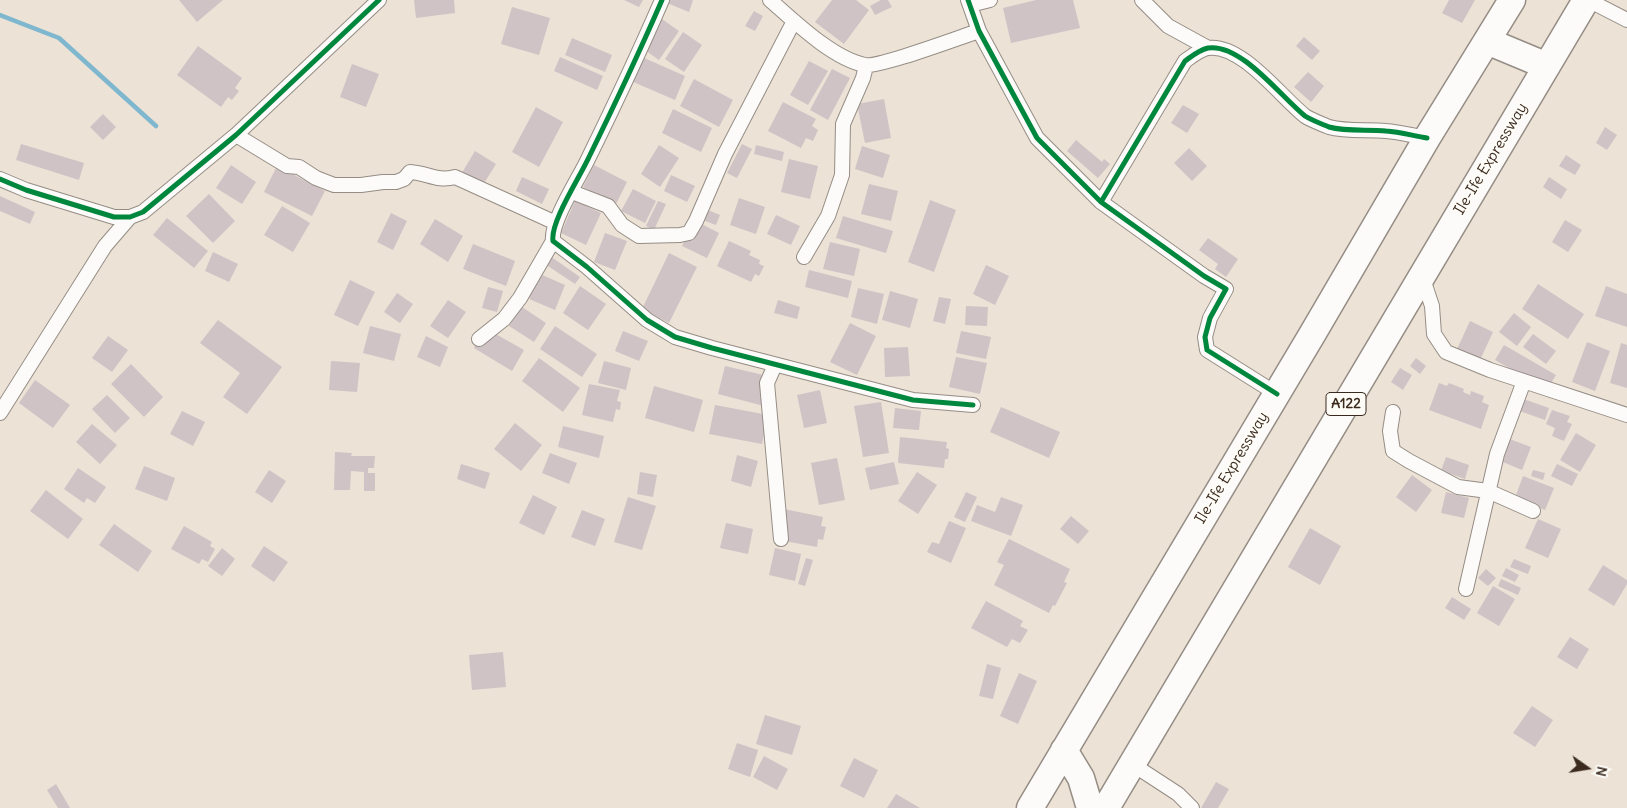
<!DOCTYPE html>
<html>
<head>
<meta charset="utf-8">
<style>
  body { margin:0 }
  #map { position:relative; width:1627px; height:808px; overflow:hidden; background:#ece2d6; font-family:Delius,sans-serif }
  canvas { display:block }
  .north { position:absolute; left:1562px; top:743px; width:50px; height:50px; -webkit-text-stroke:4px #fdfcf7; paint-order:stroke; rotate:103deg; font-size:14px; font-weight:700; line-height:20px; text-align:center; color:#3b2a1e }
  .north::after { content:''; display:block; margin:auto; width:18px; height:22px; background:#3b2a1e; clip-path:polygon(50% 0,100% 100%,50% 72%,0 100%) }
</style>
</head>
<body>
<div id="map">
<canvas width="1627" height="808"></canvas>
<div class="north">N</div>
</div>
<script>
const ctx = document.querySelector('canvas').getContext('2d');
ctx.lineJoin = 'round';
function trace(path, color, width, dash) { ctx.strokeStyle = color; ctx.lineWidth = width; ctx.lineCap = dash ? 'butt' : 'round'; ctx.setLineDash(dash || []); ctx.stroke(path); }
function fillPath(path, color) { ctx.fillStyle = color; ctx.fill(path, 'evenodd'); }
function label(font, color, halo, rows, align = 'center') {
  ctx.font = font + ' Delius,sans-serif'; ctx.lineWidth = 4; ctx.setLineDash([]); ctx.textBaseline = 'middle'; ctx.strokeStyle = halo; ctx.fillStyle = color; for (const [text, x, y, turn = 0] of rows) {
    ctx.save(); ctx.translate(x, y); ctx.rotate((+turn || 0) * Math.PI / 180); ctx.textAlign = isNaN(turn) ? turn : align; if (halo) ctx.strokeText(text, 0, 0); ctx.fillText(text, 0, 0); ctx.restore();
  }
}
trace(new Path2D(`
  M0,15L59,38L156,126`), '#7fb7cf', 4.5);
fillPath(new Path2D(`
  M179,0H223L197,22Z
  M414,0H454L455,13L416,18Z
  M624,0H643L639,7Z
  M668,0H693L689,12L667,3Z
  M832,0H856L869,10L844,44L815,22Z
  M881,0H888L892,7L875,15L870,6Z
  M1036,0H1073L1080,28L1011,43L1003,8Z
  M1449,0H1475L1462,23L1442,13Z
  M512,7L550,18L539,55L501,44Z
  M754,11L763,16L755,31L745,26Z
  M662,19L679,31L659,60L642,48Z
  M683,32L702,45L684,72L665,59Z
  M1304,37L1320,51L1312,60L1296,46Z
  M572,38L612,55L605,72L565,55Z
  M198,46L242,78L235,88L239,91L232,100L228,97L221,107L177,75Z
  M560,57L603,76L597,90L554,71Z
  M642,57L685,76L675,100L631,81Z
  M809,61L828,71L808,105L790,95Z
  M352,64L379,74L366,107L340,97Z
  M832,69L850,78L828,120L810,110Z
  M1308,72L1324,86L1311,102L1294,87Z
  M694,79L733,100L719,127L680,106Z
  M884,99L891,138L865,143L857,104Z
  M783,102L816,119L812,126L818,130L813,141L806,138L801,148L768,131Z
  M1183,105L1199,114L1187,133L1171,123Z
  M536,107L563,122L539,167L512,152Z
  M673,109L712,128L701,152L662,133Z
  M103,114L116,127L103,140L90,127Z
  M1605,127L1617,135L1607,150L1596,143Z
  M1076,140L1102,162L1104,159L1110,164L1098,178L1067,151Z
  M21,144L84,163L79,180L16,160Z
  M742,144L752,149L737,178L727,173Z
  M659,145L679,158L660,187L641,174Z
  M756,145L784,152L782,161L754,154Z
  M862,146L890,155L883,178L855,169Z
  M1189,148L1207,166L1192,181L1174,163Z
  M475,151L496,164L481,188L460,176Z
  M1566,155L1581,165L1575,175L1559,166Z
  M789,159L818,166L810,199L781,192Z
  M231,165L256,182L242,204L216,188Z
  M594,165L627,182L616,204L583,187Z
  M277,166L325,191L312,216L264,192Z
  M671,175L695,186L687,202L664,191Z
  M522,177L549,189L542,204L516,191Z
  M1549,177L1567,189L1561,199L1543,187Z
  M869,184L898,191L891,221L861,214Z
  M633,189L656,201L645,223L621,211Z
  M209,194L235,221L213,243L186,216Z
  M0,196L35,212L30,224L0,211Z
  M739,198L765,207L756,234L730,225Z
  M930,200L956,210L934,272L908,262Z
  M575,201L601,213L586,245L561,233Z
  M658,201L666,204L654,230L646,226Z
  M282,206L310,223L293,252L264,235Z
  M701,207L720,215L716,225L697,218Z
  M391,213L407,221L393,250L377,242Z
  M776,215L800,226L791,245L767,234Z
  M843,216L893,231L886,253L836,238Z
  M167,218L208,251L194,268L153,235Z
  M435,219L463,236L448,262L420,244Z
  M694,220L719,233L707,258L682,246Z
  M1565,220L1582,230L1568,252L1552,242Z
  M605,233L627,241L615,270L594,262Z
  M1208,238L1238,259L1226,277L1215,269L1218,264L1199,250Z
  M729,241L751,251L749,255L760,260L759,264L764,266L759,276L755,274L751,282L717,266Z
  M830,242L860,249L854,276L823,269Z
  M473,244L515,261L506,286L463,269Z
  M213,252L238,264L229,282L205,271Z
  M669,253L697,267L669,323L642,309Z
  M550,256L580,277L575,284L545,264Z
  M986,265L1009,276L995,305L973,294Z
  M809,270L852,281L848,298L805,287Z
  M540,274L565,285L555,310L529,299Z
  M350,280L375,292L358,326L334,315Z
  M1538,284L1584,314L1568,339L1522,309Z
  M580,286L606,304L588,330L563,313Z
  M1606,286L1627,294V327L1595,316Z
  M488,287L503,291L497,312L482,308Z
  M858,288L884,294L877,324L851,317Z
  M890,291L918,299L910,328L882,320Z
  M397,293L413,304L400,323L384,312Z
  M939,297L951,299L945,324L933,321Z
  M448,300L466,312L448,338L430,326Z
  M778,300L800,307L797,319L774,313Z
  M966,306L988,307L987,326L965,325Z
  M522,307L546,323L534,342L509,326Z
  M1514,313L1531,327L1517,346L1499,332Z
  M218,320L282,367L247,414L223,397L240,373L200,343Z
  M1470,321L1493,332L1480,360L1457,349Z
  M850,323L876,336L857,375L830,362Z
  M370,326L401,334L394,361L363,353Z
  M555,326L597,354L582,377L540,349Z
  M485,328L524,350L512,371L474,348Z
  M623,331L648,341L639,361L615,351Z
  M961,331L991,337L986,359L956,353Z
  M1533,334L1556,351L1546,364L1523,347Z
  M108,336L128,350L112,372L92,358Z
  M426,336L448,347L440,367L417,357Z
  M1587,342L1610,351L1595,391L1572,382Z
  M1621,343L1627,345V388L1610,383Z
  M1504,345L1556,375L1547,390L1495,360Z
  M908,347L910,376L885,377L884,348Z
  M956,357L987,363L980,394L949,387Z
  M539,358L580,388L563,412L522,381Z
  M1416,358L1426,366L1420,374L1410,366Z
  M331,361L360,363L357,392L329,390Z
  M604,361L631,368L626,390L598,383Z
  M131,364L163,397L144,417L111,384Z
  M725,366L772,377L764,406L718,394Z
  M1400,368L1412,375L1403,390L1391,382Z
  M35,380L70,405L53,428L19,403Z
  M1439,383L1447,386L1449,383L1464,389L1463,392L1470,395L1471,391L1484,396L1482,402L1489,405L1481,429L1429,410Z
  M589,384L620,390L617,401L621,402L620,410L616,409L613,422L582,415Z
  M654,386L703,400L694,432L645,418Z
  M820,390L827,423L804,428L797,395Z
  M107,395L130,418L115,433L92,409Z
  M1515,396L1549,408L1545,420L1511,408Z
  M881,402L889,453L863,457L854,406Z
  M715,405L768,415L762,444L709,434Z
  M1001,407L1060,432L1049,458L990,432Z
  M895,408L921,411L919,430L893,428Z
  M1552,410L1570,416L1567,422L1572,424L1564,441L1552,436L1555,428L1546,424Z
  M182,411L205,422L193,446L170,434Z
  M515,423L542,445L521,471L494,449Z
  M92,424L117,445L100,464L76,442Z
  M563,426L604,436L599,458L558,447Z
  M1576,433L1596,445L1580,472L1560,460Z
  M900,437L947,442L946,448L949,449L948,459H945L944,468L898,463Z
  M1507,438L1531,447L1522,470L1498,460Z
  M335,452L352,453L351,456H375L374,468H368V473H375V491H364V472L351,471L350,490H334Z
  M550,453L577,463L569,484L542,473Z
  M737,455L758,461L751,487L731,481Z
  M1446,457L1469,465L1465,479L1451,474L1448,483L1438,479Z
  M837,458L845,500L819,505L811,463Z
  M894,462L899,484L870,490L865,468Z
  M461,464L490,473L485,489L457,479Z
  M1557,464L1578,474L1572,486L1551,476Z
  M144,466L175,478L167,501L135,489Z
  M78,468L106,487L95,503L87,498L84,503L64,489Z
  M269,470L286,481L272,503L255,492Z
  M1533,470L1545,473L1543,480L1531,476Z
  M640,472L657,475L653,497L637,494Z
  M917,472L937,485L918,514L898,501Z
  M1412,475L1432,490L1416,512L1396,497Z
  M1523,476L1554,488L1545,510L1515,498Z
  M46,490L83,519L68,539L30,511Z
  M966,492L977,497L965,522L954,517Z
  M1446,492L1469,498L1464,518L1441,513Z
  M533,495L557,507L544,535L519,523Z
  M628,497L656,506L642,550L614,542Z
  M1001,497L1023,505L1011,536L971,521L977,505L995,512Z
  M784,509L823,517L821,526L826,527L823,540L818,539L817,547L779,540Z
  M582,510L605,519L595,546L571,537Z
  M1071,516L1089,531L1078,544L1060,529Z
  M1538,519L1561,529L1548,558L1525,548Z
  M949,521L966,528L951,563L927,552L932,542L939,544Z
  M726,523L753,529L748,554L720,548Z
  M114,524L152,551L138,572L99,545Z
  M184,526L212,542L210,546L215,549L208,562L202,559L199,564L171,549Z
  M1310,528L1341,546L1320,585L1288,567Z
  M1009,539L1070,569L1064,582L1067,583L1055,606L1053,605L1049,613L994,585L1004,565L997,562Z
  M264,546L288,562L274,582L251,566Z
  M222,548L235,559L222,576L208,566Z
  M775,548L801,554L795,581L769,575Z
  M806,558L813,560L805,586L798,584Z
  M1514,559L1531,566L1528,574L1510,567Z
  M1603,565L1627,580V584L1614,606L1588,590Z
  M1506,568L1519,575L1515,582L1502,576Z
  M1486,569L1496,578L1488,586L1478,578Z
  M1501,579L1521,588L1518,595L1498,586Z
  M1493,586L1515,599L1499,626L1477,613Z
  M1452,597L1471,609L1464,620L1445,608Z
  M986,601L1023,621L1020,626L1028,630L1020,643L1012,639L1007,647L971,628Z
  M1570,637L1589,649L1577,669L1557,657Z
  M503,652L506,687L472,690L469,655Z
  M987,664L1001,668L993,699L979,696Z
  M1019,673L1037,681L1018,724L1000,716Z
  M1532,706L1553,720L1535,747L1513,733Z
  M765,715L801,726L792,755L756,744Z
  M737,743L758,750L750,777L728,769Z
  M764,756L788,769L777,790L753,777Z
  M854,758L878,770L864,798L840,786Z
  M1216,782L1229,789L1218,808H1201Z
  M56,784L70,808H58L47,790Z
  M896,794L920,808H887Z`), '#d0c3c6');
const street = new Path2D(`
  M662,0C639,53 614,106 589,157C580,177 550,222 553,241L587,267L647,320L675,337L712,348L913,400L973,405
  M770,0C794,21 833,59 865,65C878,68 960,37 979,31
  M968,0L979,31L1037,138L1101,202L1204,276L1226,289L1210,318L1205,337L1207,350L1277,394
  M1142,0L1168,26L1208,48
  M1588,0L1627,20
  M970,5L990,0
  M236,135L287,166L299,167L316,178L334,185H361L383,182H396L404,179L410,172C428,173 437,182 455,177L556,223
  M0,179L26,190L114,217H130L143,212L236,135L379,0
  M572,192L608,206L622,225L639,236L680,235L689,233L696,221L725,154L794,21
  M1101,202L1185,61C1192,56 1199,50 1208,48C1241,43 1281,97 1305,116C1311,120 1322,124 1329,127C1347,132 1368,129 1386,131C1400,132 1414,136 1427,138
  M804,257L828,216L842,175L843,124L863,78L866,66
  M1422,276L1432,306L1434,334L1446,352L1490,370L1627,415
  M479,339L504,319L520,298L553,241
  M775,365L767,383L781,539
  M1393,412L1390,431L1393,451L1409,461L1458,487L1488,491L1533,511
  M0,413L105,246L130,217
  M1466,589L1497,454L1524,381
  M1132,764L1178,794L1192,808`);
const highway = new Path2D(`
  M1487,41L1547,66
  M1064,750L1081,778L1090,808
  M1030,808L1313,333L1427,138L1512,0
  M1106,808L1586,0`);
trace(street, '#958d85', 16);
trace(highway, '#958d85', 29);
trace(street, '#fcfbf9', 14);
trace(highway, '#fcfbf9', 26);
trace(new Path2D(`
  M662,0C639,53 614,106 589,157C580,177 550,222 553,241L587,267L647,320L675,337L712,348L913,400L973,405
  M968,0L979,31L1037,138L1101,202L1204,276L1226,289L1210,318L1205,337L1207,350L1277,394
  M0,179L26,190L114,217H130L143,212L236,135L379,0
  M1101,202L1185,61C1192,56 1199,50 1208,48C1241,43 1281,97 1305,116C1311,120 1322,124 1329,127C1347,132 1368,129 1386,131C1400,132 1414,136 1427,138`), '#00873e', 5);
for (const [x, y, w] of [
  [1346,404,40]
]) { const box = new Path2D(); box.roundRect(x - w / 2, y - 11.5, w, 23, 4); ctx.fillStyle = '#fdfcf7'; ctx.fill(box); trace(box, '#3b2a1e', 1); }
label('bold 14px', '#3b2a1e', null, [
  ["A122",1346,404]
]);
label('15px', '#3b2a1e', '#fdfcf7', [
  ["Ile-Ife Expressway",1491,159,-59],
  ["Ile-Ife Expressway",1232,468,-59]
]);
</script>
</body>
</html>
